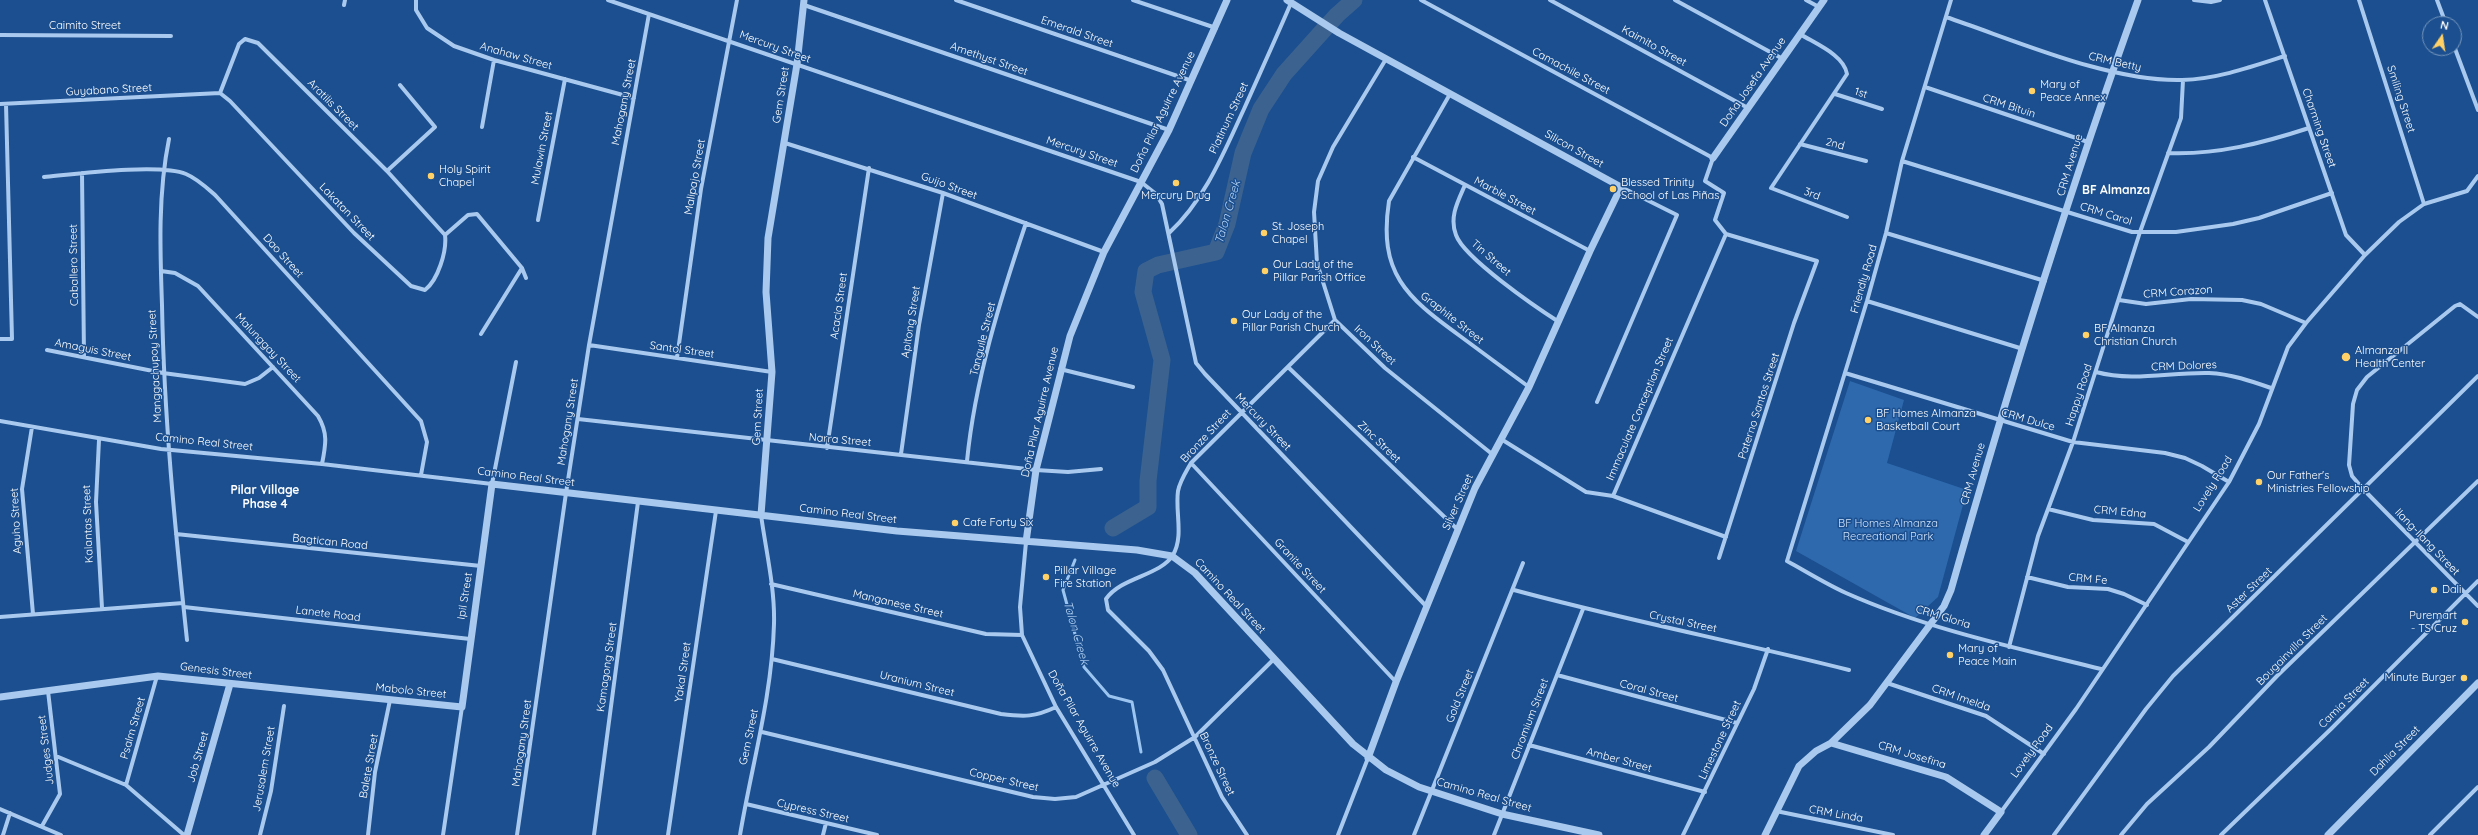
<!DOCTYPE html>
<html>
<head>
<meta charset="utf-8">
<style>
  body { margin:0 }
  #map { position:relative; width:2478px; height:835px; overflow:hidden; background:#1b4f8f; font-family:Quicksand,sans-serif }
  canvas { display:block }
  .north { position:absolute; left:2422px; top:16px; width:40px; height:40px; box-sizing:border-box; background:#1b4f8f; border:1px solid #7695bc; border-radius:50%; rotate:13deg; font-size:11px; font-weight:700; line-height:16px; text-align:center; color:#fff }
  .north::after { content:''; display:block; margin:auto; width:14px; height:18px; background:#ffd166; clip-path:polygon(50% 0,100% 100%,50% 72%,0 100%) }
</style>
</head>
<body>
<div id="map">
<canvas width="2478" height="835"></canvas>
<div class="north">N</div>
</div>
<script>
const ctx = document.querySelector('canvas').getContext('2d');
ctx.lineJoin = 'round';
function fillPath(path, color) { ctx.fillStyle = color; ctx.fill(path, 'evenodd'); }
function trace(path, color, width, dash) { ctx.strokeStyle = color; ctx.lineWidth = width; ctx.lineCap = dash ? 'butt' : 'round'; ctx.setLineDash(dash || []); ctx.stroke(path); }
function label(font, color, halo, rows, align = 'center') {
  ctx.font = font + ' Quicksand,sans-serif'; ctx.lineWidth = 3; ctx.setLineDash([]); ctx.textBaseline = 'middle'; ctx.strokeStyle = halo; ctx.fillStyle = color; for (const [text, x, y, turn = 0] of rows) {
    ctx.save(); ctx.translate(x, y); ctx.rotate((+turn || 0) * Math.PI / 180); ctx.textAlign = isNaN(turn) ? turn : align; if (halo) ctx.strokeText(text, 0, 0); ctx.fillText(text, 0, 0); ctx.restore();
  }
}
fillPath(new Path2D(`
  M1850,381L1904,400L1887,463L1967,490L1938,597L1915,618L1796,551Z`), '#2e69ad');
trace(new Path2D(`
  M1075,560L1063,590L1084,667L1109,696L1132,702L1141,752`), '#9cc4f0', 3);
trace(new Path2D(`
  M1113,528L1148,507V481L1162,360L1143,292L1146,271L1158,265L1216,252L1227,224L1243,153L1261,109L1284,74L1337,15L1354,0
  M1155,778L1189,835`), '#3c6290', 17);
trace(new Path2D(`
  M416,0V10L427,28L454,46L494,60L634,98
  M608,0L1141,182L1156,194L1162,204L1196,363L1205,374L1426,606
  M956,0L1192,81
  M1133,0L1216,28
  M1421,0L1713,158L1705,181L1724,193L1715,220L1726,234L1817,261L1794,323L1719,558
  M1550,0L1748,108
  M1675,0L1783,59
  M1806,0L1819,7
  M1951,0L1902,161L1886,233L1867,301L1787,561C1807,572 1826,584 1846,593C1927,629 2016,648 2101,669
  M2194,0L2211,2L2220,0
  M2265,0L2346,235L2365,255
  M2359,0L2424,204
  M2437,0L2446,24
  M344,5L345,0
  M804,5L1169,130
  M1946,17C2015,40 2109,82 2182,80C2217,79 2251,67 2285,56
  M1800,34C1816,44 1844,55 1847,74L1771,188L1847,217
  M0,35L171,36
  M2454,46L2478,110
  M1386,59L1333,147L1318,181L1314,212L1317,263L1335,320L1385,368L1492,454
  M1925,87L2088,142
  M220,93L230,101L354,233L411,286L425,290C438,280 447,251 445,235
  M220,93L239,44L245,39L258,43L387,171L445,235
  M1450,94L1389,201C1378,273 1406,297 1460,336C1483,353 1506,370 1529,387
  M1835,94L1882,109
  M0,104L220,93
  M482,127L494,60
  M169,139C158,193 160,249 162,305C164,417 175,528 187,640
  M785,143L943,193L1104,252
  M1800,144L1866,161
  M2168,153C2217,155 2263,143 2309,128
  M1413,157L1590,251
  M1902,161L2132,232H2176L2233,224L2259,218L2332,193
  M387,171L435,127L400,85
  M82,173L84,357
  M44,177C75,174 160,163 186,174C198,179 207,188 216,196L421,421L427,442L421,475
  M1465,185C1458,201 1449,217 1456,235C1464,258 1537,308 1559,322
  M538,220L565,79
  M1169,233C1205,200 1224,152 1244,109C1260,73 1276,38 1291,3
  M1886,233L2045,281
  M445,235L468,215L477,214L522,268L526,278
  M161,271L175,273L198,286L318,416C328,433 326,444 322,464
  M2119,300L2146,304L2191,299L2242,300L2261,304L2306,323
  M1867,301L2023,349
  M2478,317L2460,304L2455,306L2367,377L2357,390L2353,404L2349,465L2352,476L2364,490L2478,606
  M481,334L522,268
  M0,339H12L6,104
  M589,345L772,372
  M47,350L163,373L245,384L259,378L273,367
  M677,358L701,189L737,0
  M1288,367L1457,529
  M1060,369L1133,387
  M2096,372C2133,382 2170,372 2209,373C2231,374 2251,381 2271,388
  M1845,373L2073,442L2165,453L2185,458L2202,466L2229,482
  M1597,402L1677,215L1621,187
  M578,419L1036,470L1068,472L1101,469
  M0,421L161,449L322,464L492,484L516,362
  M32,427L22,489L33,614
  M1501,439L1586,492L1613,496L1726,537
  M99,440L96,502L102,608
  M827,448L869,168
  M901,454L919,325L943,193
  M967,461C975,380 1000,300 1026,223
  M1191,463L1396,682
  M1613,496L1726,234
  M2048,509L2093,520L2154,524L2188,542
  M176,534L481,566
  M1026,542L1020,607L1022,635L1056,707L1134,835
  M2027,577L2068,587L2108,589L2124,594L2147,605
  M771,584L986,634L1022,635
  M1514,590C1625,620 1738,642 1849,670
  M184,607L470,639
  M0,617L183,603
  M2009,647L2038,536L2073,442L2140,232L2181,118L2183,80
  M772,659L1001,714C1025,717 1035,717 1056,707
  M1557,675L1737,723
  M1887,683L1986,716L2044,754
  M762,732L1033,797L1055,799L1076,797L1155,762L1195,737L1274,659
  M1529,745L1705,792
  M56,756L126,785L184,835
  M126,785L157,676
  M746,804L877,835
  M0,809L61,835
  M1776,811L1893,835
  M2001,812L2076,709L2229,482L2259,424L2288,347L2306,323L2365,255L2399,222L2424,204L2467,191L2478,176
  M42,826L60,794L48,691
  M3,835L10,813
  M260,835L271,791L284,706
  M368,835L375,772L390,700
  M443,835L462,707
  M517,835L566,493L589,345L649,14
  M594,835L638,502
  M668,835L716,511
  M740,835C752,764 772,696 774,624C775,588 766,551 761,515
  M823,835L826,823
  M1247,835L1222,797L1163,670L1149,651L1108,610L1106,599C1121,577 1160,576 1173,555C1184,536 1175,512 1178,491C1180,481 1186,472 1191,463L1335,320
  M1338,835L1368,758
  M1414,835L1523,563
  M1494,835L1583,609
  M1683,835L1754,689L1768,649
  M2054,835L2146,709L2173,676L2478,376
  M2121,835L2147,804L2209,747L2277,676L2478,481
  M2221,835L2332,728L2478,581
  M2430,835L2478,787`), '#a9c9ee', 4);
trace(new Path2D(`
  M1287,0L1339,33L1621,187L1590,251L1529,387L1475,488L1396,682L1368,758
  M1713,158L1824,0
  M761,515L772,372L766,292L768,238L797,64L804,0
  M1026,542L1036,470L1070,336L1104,252L1169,130L1227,0
  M0,697L158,676L462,707L492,484L897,531L1137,550L1172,556L1195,573L1353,744L1386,770L1419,787L1502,814L1599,835
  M1831,743L1946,777L2001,812L1984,835
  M187,835L230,684
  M1765,835L1799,766L1816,751L1831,743L1870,705L1944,606L1951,590C2007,392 2068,194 2138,0
  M2328,835L2478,683`), '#a9c9ee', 7);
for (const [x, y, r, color] of [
  [2032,91,4,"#ffd166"],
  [431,176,4,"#ffd166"],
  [1176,183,4,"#ffd166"],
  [1613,189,4,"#ffd166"],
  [1264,233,4,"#ffd166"],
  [1265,271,4,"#ffd166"],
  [1234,321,4,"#ffd166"],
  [2086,335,4,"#ffd166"],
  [2346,357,5,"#ffd166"],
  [1868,420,4,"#ffd166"],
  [2259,482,4,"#ffd166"],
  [955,523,4,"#ffd166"],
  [1046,577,4,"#ffd166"],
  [2434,590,4,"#ffd166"],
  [2465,622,4,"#ffd166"],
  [1950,655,4,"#ffd166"],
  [2464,678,4,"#ffd166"]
]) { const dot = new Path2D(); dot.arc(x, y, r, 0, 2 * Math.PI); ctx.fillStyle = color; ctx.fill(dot); trace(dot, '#1b4f8f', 1.5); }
label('11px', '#fff', '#1b4f8f', [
  ["Caimito Street",85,26],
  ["Emerald Street",1077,32,19],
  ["Kaimito Street",1654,46,29],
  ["Mercury Street",775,47,20],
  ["Anahaw Street",516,56,16],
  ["Amethyst Street",989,59,19],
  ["CRM Betty",2115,62,13],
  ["Camachile Street",1571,71,28],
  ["Doña Josefa Avenue",1753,82,-55],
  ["Guyabano Street",109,90,-3],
  ["1st",1861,93,18],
  ["Gem Street",781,95,-81],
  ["Smiling Street",2401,99,72],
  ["Mahogany Street",624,102,-79],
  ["Aratilis Street",333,105,45],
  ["CRM Bituin",2009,106,18],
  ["Doña Pilar Aguirre Avenue",1163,112,-64],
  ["Platinum Street",1229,118,-65],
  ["Charming Street",2319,128,71],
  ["2nd",1835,144,15],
  ["Mulawin Street",542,148,-79],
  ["Silicon Street",1574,149,29],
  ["Mercury Street",1082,152,19],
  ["CRM Avenue",2070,165,-73],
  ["Malipajo Street",695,177,-80],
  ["Guijo Street",949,186,20],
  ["3rd",1812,194,20],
  ["Marble Street",1505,196,28],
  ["Lakatan Street",347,212,46],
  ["CRM Carol",2106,214,17],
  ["Dao Street",283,256,48],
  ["Tin Street",1491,258,41],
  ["Caballero Street",74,265,-91],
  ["Friendly Road",1864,279,-74],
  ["CRM Corazon",2178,292,-4],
  ["Acacia Street",839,306,-82],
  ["Graphite Street",1452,318,38],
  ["Apitong Street",911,322,-81],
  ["Tanguile Street",983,339,-76],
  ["Iron Street",1375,345,43],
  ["Malunggay Street",268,348,47],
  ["Amaguis Street",93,350,11],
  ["Santol Street",682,350,8],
  ["Manggachupoy Street",155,366,-93],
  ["CRM Dolores",2184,366,-2],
  ["Happy Road",2079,395,-72],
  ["Paterno Santos Street",1759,406,-72],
  ["Immaculate Conception Street",1640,409,-67],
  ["Doña Pilar Aguirre Avenue",1040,412,-77],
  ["Gem Street",758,417,-87],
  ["CRM Dulce",2028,420,16],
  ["Mahogany Street",568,422,-81],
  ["Mercury Street",1263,422,46],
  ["Bronze Street",1206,436,-47],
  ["Narra Street",840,440,5],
  ["Camino Real Street",204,442,6],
  ["Zinc Street",1379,442,44],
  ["CRM Avenue",1973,474,-74],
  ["Camino Real Street",526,477,7],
  ["Lovely Road",2213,484,-58],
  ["Silver Street",1458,502,-66],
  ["CRM Edna",2120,512,5],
  ["Camino Real Street",848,514,7],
  ["Aguho Street",16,521,-93],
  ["Kalantas Street",88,524,-92],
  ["Bagtican Road",330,542,6],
  ["Ilang-Ilang Street",2427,542,46],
  ["Granite Street",1300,566,47],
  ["CRM Fe",2088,579,5],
  ["Aster Street",2249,590,-44],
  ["Ipil Street",465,596,-81],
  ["Camino Real Street",1230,596,47],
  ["Manganese Street",898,604,13],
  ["Lanete Road",328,614,7],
  ["CRM Gloria",1943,617,17],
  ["Crystal Street",1683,622,12],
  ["Bougainvilla Street",2292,650,-45],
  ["Kamagong Street",607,667,-82],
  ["Genesis Street",216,671,7],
  ["Yakal Street",683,672,-82],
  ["Uranium Street",917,684,14],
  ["Mabolo Street",411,691,6],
  ["Coral Street",1649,691,15],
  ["Gold Street",1460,696,-68],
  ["CRM Imelda",1961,698,19],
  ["Camia Street",2344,703,-45],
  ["Chromium Street",1530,719,-69],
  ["Psalm Street",133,728,-74],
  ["Doña Pilar Aguirre Avenue",1084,729,60],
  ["Gem Street",749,737,-78],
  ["Limestone Street",1720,740,-65],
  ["Mahogany Street",522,743,-82],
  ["Judges Street",46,750,-97],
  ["Lovely Road",2032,751,-54],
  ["Dahlia Street",2395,751,-45],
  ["CRM Josefina",1912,755,17],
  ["Job Street",198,757,-74],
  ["Amber Street",1619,760,15],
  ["Bronze Street",1217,764,65],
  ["Balete Street",369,766,-80],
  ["Jerusalem Street",264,769,-80],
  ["Copper Street",1004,780,13],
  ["Camino Real Street",1484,795,16],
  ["Cypress Street",813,811,13],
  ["CRM Linda",1836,814,10]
]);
label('11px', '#fff', '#1b4f8f', [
  ["Mary of",2040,85],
  ["Peace Annex",2040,98],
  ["Holy Spirit",439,170],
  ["Chapel",439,183],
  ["Blessed Trinity",1621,183],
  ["School of Las Piñas",1621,196],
  ["Mercury Drug",1176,196,"center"],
  ["St. Joseph",1272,227],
  ["Chapel",1272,240],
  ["Our Lady of the",1273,265],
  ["Pillar Parish Office",1273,278],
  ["Our Lady of the",1242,315],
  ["Pillar Parish Church",1242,328],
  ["BF Almanza",2094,329],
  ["Christian Church",2094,342],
  ["Almanza II",2355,351],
  ["Health Center",2355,364],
  ["BF Homes Almanza",1876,414],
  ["Basketball Court",1876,427],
  ["Our Father's",2267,476],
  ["Ministries Fellowship",2267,489],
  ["Cafe Forty Six",963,523],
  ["Pillar Village",1054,571],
  ["Fire Station",1054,584],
  ["Dali",2442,590],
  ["Puremart",2457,616,"right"],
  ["- TS Cruz",2457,629,"right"],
  ["Mary of",1958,649],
  ["Peace Main",1958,662],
  ["Minute Burger",2456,678,"right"]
], 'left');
label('11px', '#cfe3fa', '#1b4f8f', [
  ["BF Homes Almanza",1888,524],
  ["Recreational Park",1888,537]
]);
label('bold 12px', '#fff', '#1b4f8f', [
  ["BF Almanza",2116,190],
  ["Pilar Village",265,490],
  ["Phase 4",265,504]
]);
label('italic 12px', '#b5d3f5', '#1b4f8f', [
  ["Talon Creek",1228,212,-74],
  ["Talon Creek",1076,633,74]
]);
</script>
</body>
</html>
